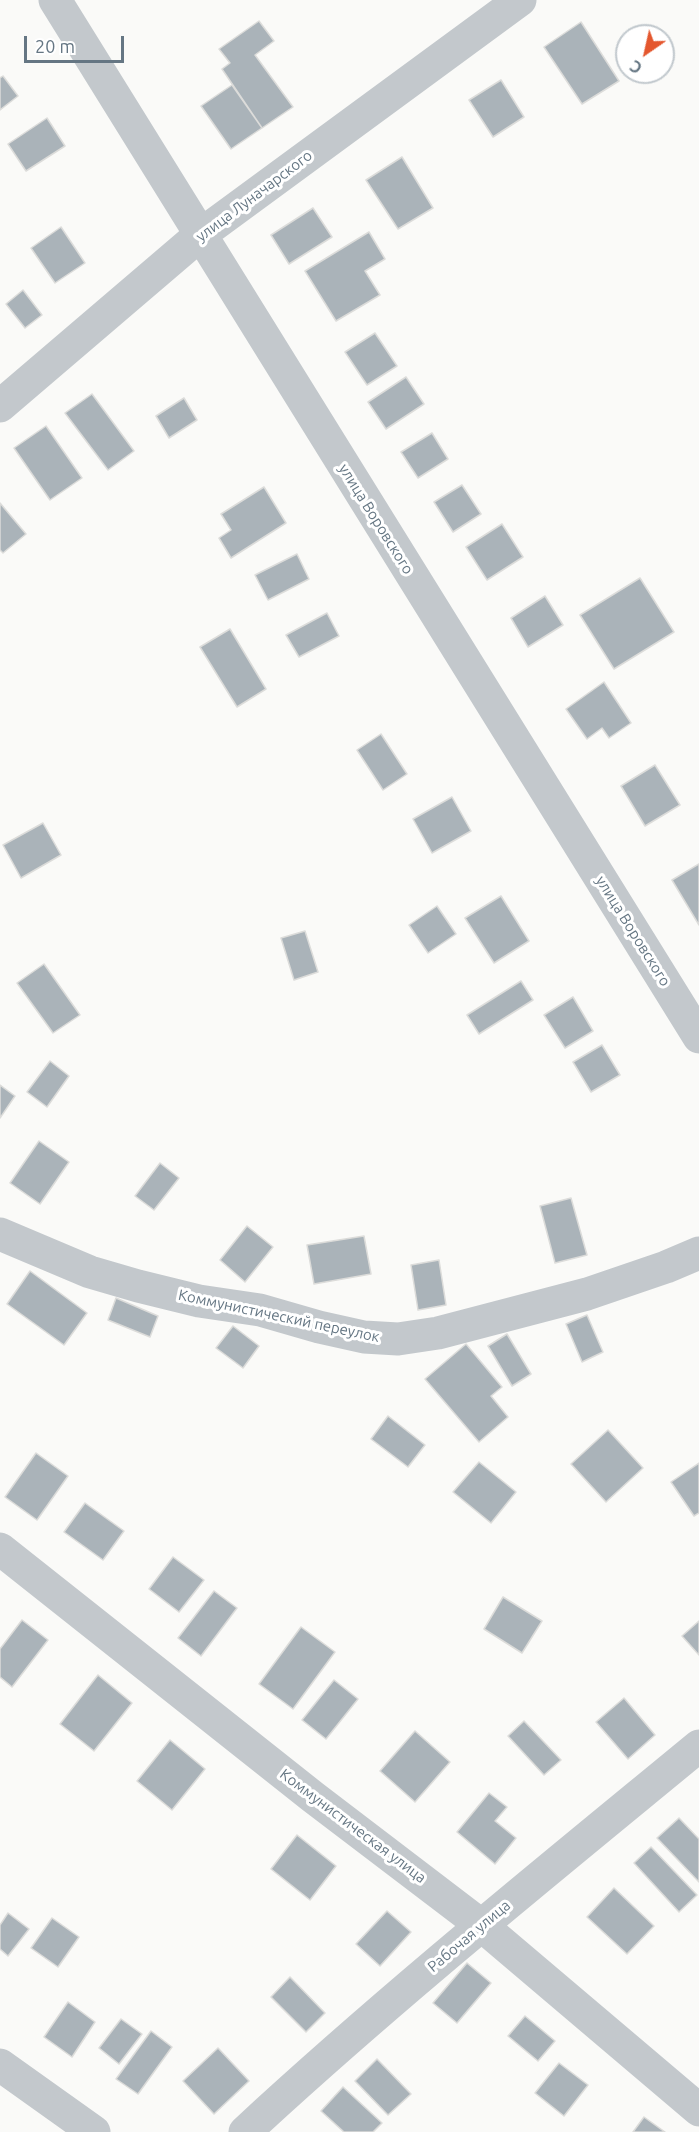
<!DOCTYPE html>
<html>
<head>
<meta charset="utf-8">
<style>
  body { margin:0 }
  #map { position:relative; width:699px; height:2132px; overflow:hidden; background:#fafaf8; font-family:Ubuntu,sans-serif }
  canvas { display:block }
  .north { position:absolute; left:615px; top:24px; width:60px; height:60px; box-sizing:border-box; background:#fff; border:2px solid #c1c8cd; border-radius:50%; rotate:214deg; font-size:16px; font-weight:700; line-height:24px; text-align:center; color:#657683 }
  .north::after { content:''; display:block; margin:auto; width:21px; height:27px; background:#e4572e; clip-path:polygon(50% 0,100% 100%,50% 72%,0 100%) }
  .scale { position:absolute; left:24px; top:36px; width:100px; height:27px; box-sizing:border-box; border:3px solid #657683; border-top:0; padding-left:8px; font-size:18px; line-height:21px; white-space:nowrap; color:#657683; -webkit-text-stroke:4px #fff; paint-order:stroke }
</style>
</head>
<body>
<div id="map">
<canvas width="699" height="2132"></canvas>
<div class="north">С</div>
<div class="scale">20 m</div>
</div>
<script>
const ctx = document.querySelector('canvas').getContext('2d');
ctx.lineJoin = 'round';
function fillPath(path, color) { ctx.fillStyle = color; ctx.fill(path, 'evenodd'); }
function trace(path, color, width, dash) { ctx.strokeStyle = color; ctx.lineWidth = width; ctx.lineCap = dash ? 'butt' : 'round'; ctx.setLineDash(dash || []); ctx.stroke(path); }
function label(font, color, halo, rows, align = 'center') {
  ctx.font = font + ' Ubuntu,sans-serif'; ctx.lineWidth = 6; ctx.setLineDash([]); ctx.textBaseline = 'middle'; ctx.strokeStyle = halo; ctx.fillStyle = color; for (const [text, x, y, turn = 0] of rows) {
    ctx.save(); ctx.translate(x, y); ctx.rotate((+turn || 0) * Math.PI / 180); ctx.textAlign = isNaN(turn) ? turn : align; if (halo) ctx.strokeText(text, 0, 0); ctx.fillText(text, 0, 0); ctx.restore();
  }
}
const building = new Path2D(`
  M259,21L274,41L255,55L293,107L262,128L222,69L230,63L219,49Z
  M581,22L619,81L582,104L544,47Z
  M3,76L18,96L0,110V78Z
  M501,80L524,117L493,137L469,100Z
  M232,85L262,128L231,149L201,106Z
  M47,118L65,146L26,171L8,144Z
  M402,157L433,208L398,229L366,180Z
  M313,208L332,237L289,264L271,235Z
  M61,227L85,263L55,283L31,248Z
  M369,232L385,259L365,271L380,295L336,321L305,271Z
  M23,290L42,315L25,328L6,304Z
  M375,333L397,366L367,385L345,352Z
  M406,377L424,404L386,429L368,402Z
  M92,394L134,451L108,470L65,413Z
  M184,398L197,420L169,438L156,416Z
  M46,426L82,478L50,500L14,448Z
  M432,433L448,459L418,478L401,452Z
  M462,485L481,514L453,532L434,502Z
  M264,487L286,523L231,558L219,538L231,530L221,514Z
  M0,503L26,534L3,553L0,550Z
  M502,524L523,557L487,580L466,547Z
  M297,554L309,579L268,600L255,575Z
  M640,578L674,632L614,669L580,615Z
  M545,596L563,625L528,647L511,618Z
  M327,613L339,636L299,657L286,635Z
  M230,629L266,689L237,707L200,647Z
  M604,682L631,723L609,738L602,728L587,739L566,709Z
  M381,734L407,774L383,790L357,750Z
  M655,765L680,805L645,826L621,786Z
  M452,797L471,831L432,853L413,819Z
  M43,823L61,855L21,878L3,845Z
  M699,864V925L672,880Z
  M501,896L529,941L494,963L465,918Z
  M437,906L456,934L428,953L409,925Z
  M305,931L318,972L294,980L281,938Z
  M44,964L80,1015L53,1033L17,983Z
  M521,981L533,1000L479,1034L467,1015Z
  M573,997L593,1031L565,1048L544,1015Z
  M602,1045L620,1075L591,1092L573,1062Z
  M50,1061L69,1076L47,1107L27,1092Z
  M0,1085L15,1096L0,1118Z
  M39,1141L69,1162L40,1204L10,1183Z
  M160,1163L179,1178L154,1210L135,1196Z
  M571,1198L587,1255L555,1263L540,1206Z
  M247,1226L273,1247L245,1282L220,1260Z
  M364,1236L371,1274L314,1284L307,1245Z
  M439,1260L446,1305L418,1310L411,1265Z
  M30,1271L87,1313L64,1345L7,1304Z
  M116,1298L158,1316L150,1337L108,1320Z
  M587,1315L603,1352L582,1362L566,1324Z
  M233,1326L259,1346L243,1368L216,1348Z
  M507,1334L531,1374L512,1386L488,1346Z
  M466,1344L502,1387L491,1396L508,1417L479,1442L425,1379Z
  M388,1416L425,1445L408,1467L371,1439Z
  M608,1430L643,1468L606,1502L571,1464Z
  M36,1453L68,1476L37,1520L5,1497Z
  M479,1462L516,1492L491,1523L453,1492Z
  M699,1463V1513L694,1516L671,1482Z
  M85,1503L124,1531L103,1560L64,1532Z
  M173,1557L204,1580L179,1612L149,1589Z
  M214,1591L237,1608L201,1656L178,1638Z
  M503,1597L542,1621L522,1653L484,1629Z
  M22,1620L48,1640L12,1687L0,1677V1649Z
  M699,1621V1655L682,1636Z
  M301,1627L335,1652L293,1709L259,1684Z
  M98,1675L132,1703L94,1751L60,1724Z
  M334,1680L358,1699L326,1739L302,1720Z
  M624,1698L655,1735L628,1759L596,1722Z
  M524,1721L561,1760L544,1775L508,1736Z
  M415,1731L450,1762L415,1802L380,1771Z
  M170,1740L205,1769L172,1810L137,1781Z
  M489,1793L507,1807L495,1821L516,1838L495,1864L457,1832Z
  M679,1818L699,1839V1882L657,1838Z
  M297,1835L336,1866L310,1900L271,1869Z
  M651,1847L697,1895L679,1912L634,1863Z
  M614,1888L654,1926L627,1954L587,1917Z
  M387,1911L411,1932L380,1966L356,1944Z
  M8,1913L29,1929L8,1956L0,1949V1925Z
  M52,1918L79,1937L58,1967L31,1948Z
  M467,1963L491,1983L457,2023L433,2003Z
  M290,1977L325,2013L306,2032L271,1997Z
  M68,2002L95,2022L72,2057L44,2037Z
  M525,2016L555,2041L538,2061L508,2036Z
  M121,2019L142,2034L119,2064L99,2048Z
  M151,2031L172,2047L138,2094L116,2079Z
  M218,2048L249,2081L214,2114L183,2081Z
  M377,2059L411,2094L388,2115L355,2081Z
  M559,2063L588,2085L564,2116L535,2093Z
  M343,2087L382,2123L373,2132H344L321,2111Z
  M644,2117L665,2132H633Z`);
fillPath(building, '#aab3b9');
trace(building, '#dcdcda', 1.5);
trace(new Path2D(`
  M55,0L699,1037
  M0,406L200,235L520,0
  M0,1234L90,1272L138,1286L199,1301L260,1310L319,1327L364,1337L398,1339L438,1333L587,1294L666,1267L699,1253
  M0,1549L313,1797L481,1925L699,2110
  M0,2065L94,2132
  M245,2132C391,1997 546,1872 699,1746`), '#c3c8cc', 33);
label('15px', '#657683', '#fff', [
  ["улица Луначарского",254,196,-37],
  ["улица Воровского",376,519,58],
  ["улица Воровского",633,931,58],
  ["Коммунистический переулок",279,1316,12],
  ["Коммунистическая улица",353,1826,37],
  ["Рабочая улица",469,1936,-40]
]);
</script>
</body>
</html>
